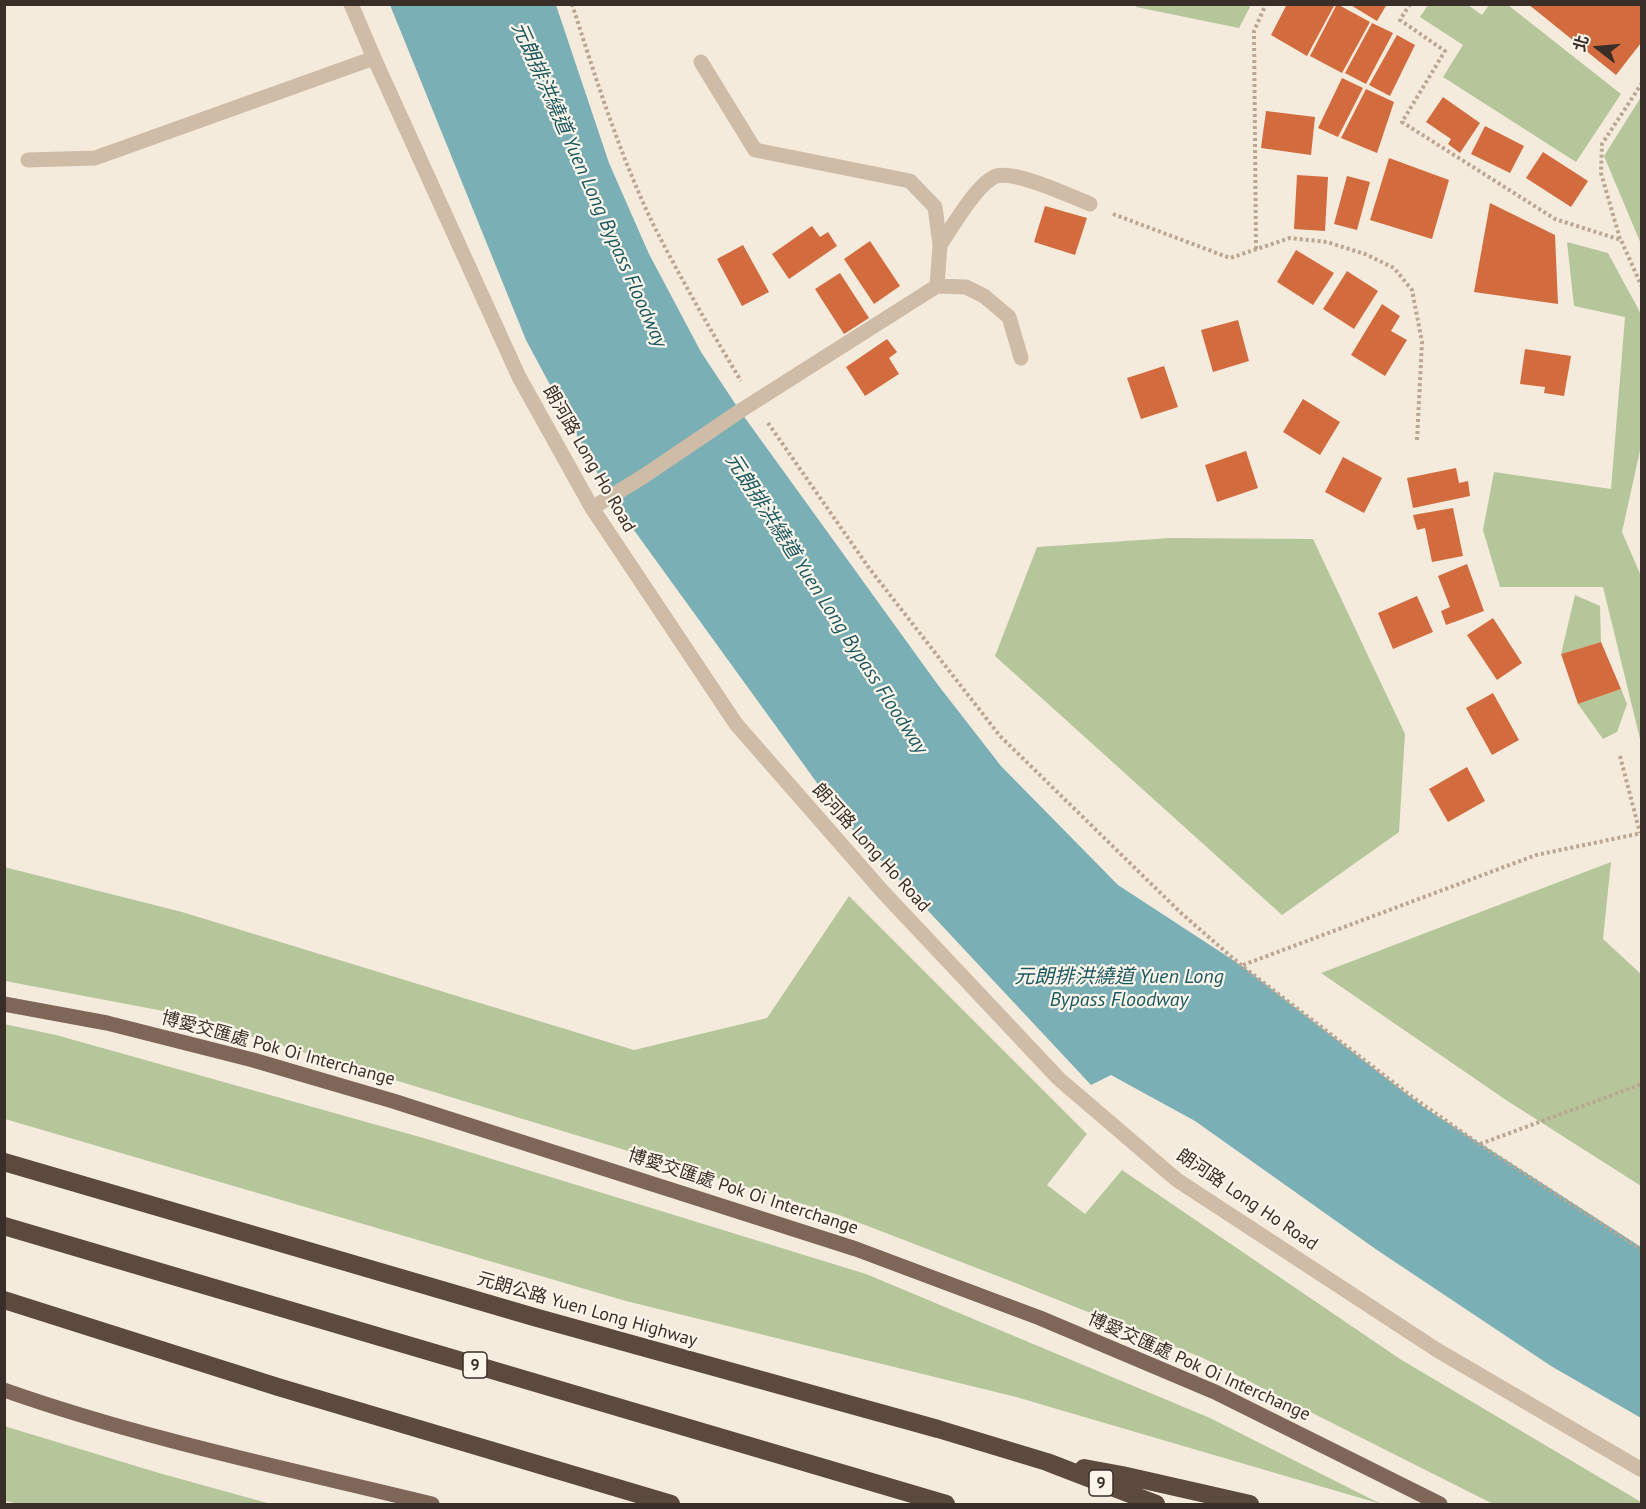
<!DOCTYPE html>
<html>
<head>
<meta charset="utf-8">
<style>
  body { margin:0 }
  #map { position:relative; width:1646px; height:1509px; overflow:hidden; background:#f5ebdd; font-family:"PT Sans","Noto Sans TC",sans-serif }
  canvas { display:block }
  .frame { position:absolute; inset:0; border:6px solid #3a2f28; pointer-events:none }
  .north { position:absolute; left:1568px; top:18px; width:60px; height:60px; -webkit-text-stroke:4px #fcf5ea; paint-order:stroke; rotate:286deg; font-size:16px; font-weight:700; line-height:24px; text-align:center; color:#3a2f28 }
  .north::after { content:''; display:block; margin:auto; width:21px; height:27px; background:#3a2f28; clip-path:polygon(50% 0,100% 100%,50% 72%,0 100%) }
</style>
</head>
<body>
<div id="map">
<canvas width="1646" height="1509"></canvas>
<div class="frame"></div>
<div class="north">北</div>
</div>
<script>
const ctx = document.querySelector('canvas').getContext('2d');
ctx.lineJoin = 'round';
function fillPath(path, color) { ctx.fillStyle = color; ctx.fill(path, 'evenodd'); }
function trace(path, color, width, dash) { ctx.strokeStyle = color; ctx.lineWidth = width; ctx.lineCap = dash ? 'butt' : 'round'; ctx.setLineDash(dash || []); ctx.stroke(path); }
function label(font, color, halo, rows, align = 'center') {
  ctx.font = font + ' "PT Sans","Noto Sans TC",sans-serif'; ctx.lineWidth = 4.5; ctx.setLineDash([]); ctx.textBaseline = 'middle'; ctx.strokeStyle = halo; ctx.fillStyle = color; for (const [text, x, y, turn = 0] of rows) {
    ctx.save(); ctx.translate(x, y); ctx.rotate((+turn || 0) * Math.PI / 180); ctx.textAlign = isNaN(turn) ? turn : align; if (halo) ctx.strokeText(text, 0, 0); ctx.fillText(text, 0, 0); ctx.restore();
  }
}
fillPath(new Path2D(`
  M1139,4H1251V5L1239,28L1136,7Z
  M1428,5H1468L1482,15L1489,5H1508L1621,94L1576,162L1443,77L1463,45L1420,17Z
  M1641,97V244L1604,156Z
  M1567,242L1608,253L1641,314V446L1622,532L1641,576V743L1603,587H1500L1483,530L1494,472L1611,489L1625,317L1574,306Z
  M1170,538L1313,539L1405,734L1399,832L1282,915L995,656L1037,547Z
  M1575,595L1600,606L1601,642L1561,654Z
  M1621,689L1627,704L1617,732L1603,739L1578,704Z
  M1611,862L1603,939L1641,974V1186L1506,1100L1321,973Z
  M4,867L182,912L634,1050L767,1018L849,896L1087,1134L1047,1185L1085,1214L1122,1170L1400,1359L1641,1502V1504H1493L1203,1358L1013,1282L839,1215L174,1013L5,981Z
  M4,1024L56,1035L427,1139L866,1274L1210,1418L1381,1504L1016,1397L626,1301L5,1119Z
  M4,1426L159,1473L271,1504H19L5,1501Z`), '#b5c69b');
fillPath(new Path2D(`
  M390,5H556L609,163L649,254L701,352L740,411L938,685L1001,766L1118,885L1242,966L1425,1108L1641,1247V1418L1551,1366L1377,1250L1195,1121L1111,1075L1091,1085L846,823L610,497L526,340Z`), '#79afb5');
fillPath(new Path2D(`
  M1287,4H1335L1307,56L1271,35Z
  M1337,4L1370,22L1342,73L1310,56Z
  M1349,4H1387L1377,21Z
  M1528,4H1638L1641,7V43L1616,75Z
  M1372,23L1393,33L1366,84L1345,73Z
  M1397,35L1415,45L1390,96L1369,85Z
  M1342,78L1363,88L1338,137L1318,128Z
  M1366,89L1394,102L1377,153L1341,138Z
  M1443,97L1480,123L1460,153L1448,144L1451,139L1426,122Z
  M1266,111L1315,117L1311,155L1261,148Z
  M1485,126L1524,146L1510,173L1471,154Z
  M1543,152L1588,181L1571,207L1526,178Z
  M1389,158L1449,180L1432,239L1370,220Z
  M1297,175L1328,177L1325,231L1294,229Z
  M1347,176L1370,182L1357,230L1334,224Z
  M1490,203L1555,235L1558,304L1474,292Z
  M1045,206L1087,218L1075,255L1034,242Z
  M812,226L820,237L828,232L837,246L789,279L772,254Z
  M870,241L900,286L874,304L844,259Z
  M743,245L769,292L742,306L717,259Z
  M1296,250L1334,273L1313,305L1277,282Z
  M1347,271L1378,291L1354,329L1323,309Z
  M840,273L869,318L844,334L815,289Z
  M1382,304L1400,316L1391,331L1407,340L1385,376L1351,355Z
  M1238,320L1249,361L1213,372L1201,330Z
  M887,339L897,352L889,358L899,374L865,396L846,367Z
  M1525,349L1571,356L1564,396L1544,393L1545,387L1520,384Z
  M1164,366L1178,407L1141,419L1127,378Z
  M1303,399L1340,422L1320,455L1283,432Z
  M1246,451L1258,488L1217,502L1205,465Z
  M1343,457L1382,478L1364,513L1325,492Z
  M1456,468L1459,483L1468,481L1470,496L1413,508L1407,478Z
  M1453,508L1463,556L1432,562L1425,528L1417,530L1413,515Z
  M1467,564L1484,611L1446,625L1441,611L1450,607L1438,576Z
  M1417,596L1433,632L1393,649L1378,613Z
  M1493,618L1522,663L1497,680L1467,635Z
  M1601,642L1621,689L1578,704L1561,654Z
  M1493,693L1519,740L1492,755L1466,708Z
  M1467,767L1485,801L1448,822L1429,789Z`), '#d26b3e');
trace(new Path2D(`
  M572,4C596,79 620,156 654,226C681,279 711,331 741,381
  M1410,4L1400,20L1445,51L1402,122L1555,219L1621,240L1642,287
  M1113,214L1230,258L1290,238L1327,242L1365,254L1394,268L1412,290L1422,342L1417,440
  M1620,239L1601,173L1602,144L1642,83
  M1256,249L1254,31L1266,4
  M768,423L869,568L1000,736L1181,913L1242,966L1411,1096L1479,1144L1642,1250
  M1620,756L1640,833
  M1243,965L1536,855L1642,833
  M1480,1144L1642,1084`), '#bba691', 4, [3, 3]);
trace(new Path2D(`
  M28,160L95,158L374,58
  M940,245C952,227 976,186 994,177C1012,168 1070,196 1090,204
  M937,286L966,287L984,296L1009,317L1021,358
  M592,508L644,476L740,411L937,286L940,245L935,207L910,181L755,150L701,62`), '#cfbca7', 15);
trace(new Path2D(`
  M351,4L374,58L519,377L592,508L736,724L883,892L1059,1079L1177,1180L1437,1350L1642,1470`), '#cfbca7', 15);
trace(new Path2D(`
  M4,1004L107,1023L253,1060L393,1101L856,1249L1040,1318L1215,1392L1440,1504
  M4,1390C143,1439 289,1469 432,1504`), '#7e6758', 15);
trace(new Path2D(`
  M4,1162L534,1317L938,1429L1047,1462L1156,1504
  M4,1226L946,1504
  M4,1300L278,1387L671,1504
  M1084,1468L1122,1475L1250,1504`), '#5c4a3f', 18);
for (const [x, y, w] of [
  [475,1365,24],
  [1101,1483,24]
]) { const box = new Path2D(); box.roundRect(x - w / 2, y - 13, w, 26, 4.5); ctx.fillStyle = '#fcf5ea'; ctx.fill(box); trace(box, '#3a2f28', 1.5); }
label('bold 16px', '#3a2f28', null, [
  ["9",475,1365],
  ["9",1101,1483]
]);
label('18px', '#3a2f28', '#fcf5ea', [
  ["朗河路 Long Ho Road",589,459,60],
  ["朗河路 Long Ho Road",871,848,48],
  ["博愛交匯處 Pok Oi Interchange",278,1049,15],
  ["博愛交匯處 Pok Oi Interchange",743,1192,18],
  ["朗河路 Long Ho Road",1247,1200,34],
  ["元朗公路 Yuen Long Highway",587,1310,16],
  ["博愛交匯處 Pok Oi Interchange",1199,1367,24]
]);
label('italic 20px', '#195861', '#fcf5ea', [
  ["元朗排洪繞道 Yuen Long Bypass Floodway",589,185,66],
  ["元朗排洪繞道 Yuen Long Bypass Floodway",826,604,57],
  ["元朗排洪繞道 Yuen Long",1119,977],
  ["Bypass Floodway",1119,1000]
]);
</script>
</body>
</html>
